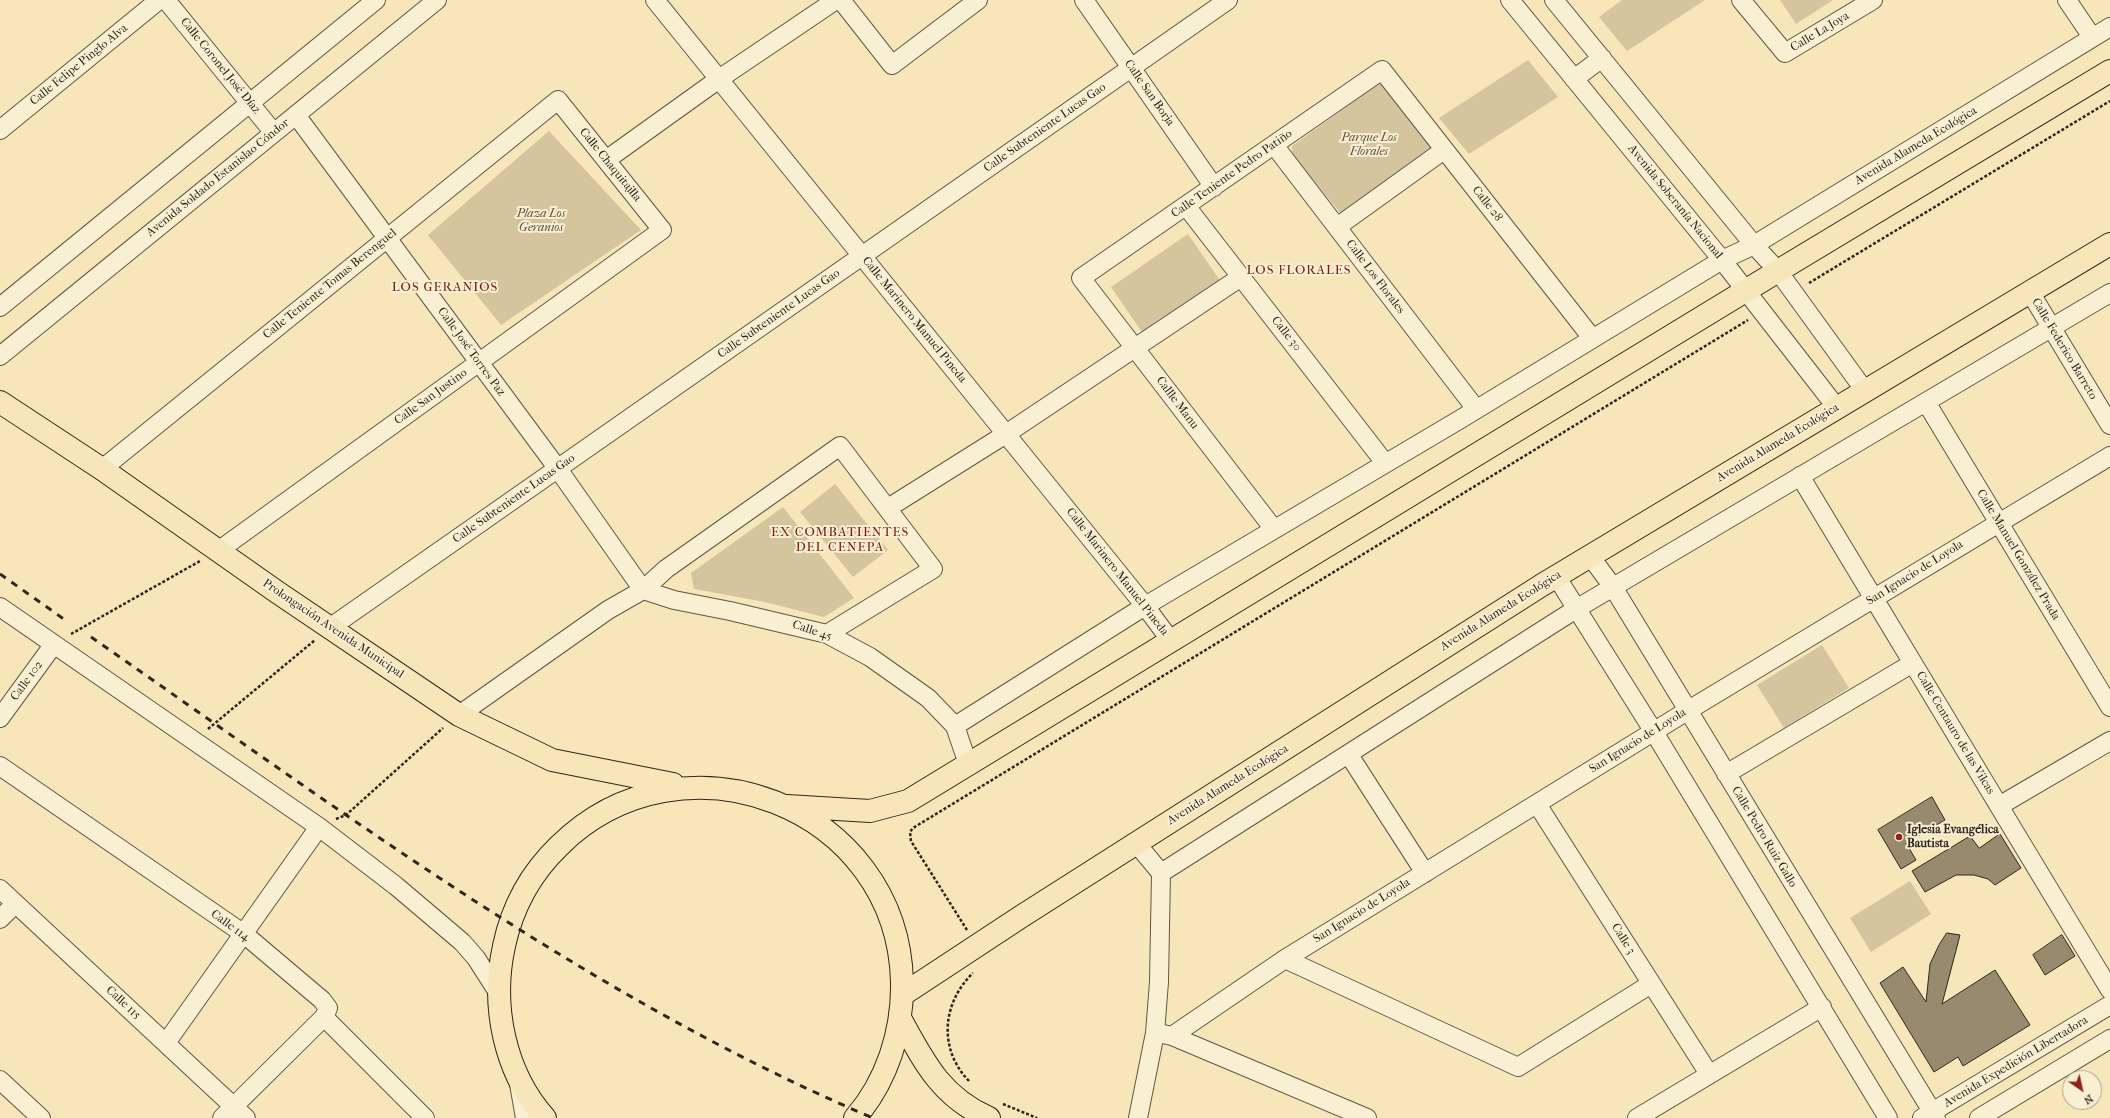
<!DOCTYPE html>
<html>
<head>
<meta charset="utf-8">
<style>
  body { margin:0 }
  #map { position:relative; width:2110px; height:1118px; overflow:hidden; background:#f6e6ba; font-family:"IM FELL French Canon",serif }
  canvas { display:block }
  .north { position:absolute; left:2062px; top:1070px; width:40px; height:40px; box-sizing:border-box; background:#f9efd2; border:1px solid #a99f8a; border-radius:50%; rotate:146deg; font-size:11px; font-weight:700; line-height:16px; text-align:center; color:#30261d }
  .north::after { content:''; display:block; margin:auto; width:14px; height:18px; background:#8f2418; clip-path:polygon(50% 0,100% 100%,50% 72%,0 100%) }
</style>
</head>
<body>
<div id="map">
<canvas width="2110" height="1118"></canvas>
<div class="north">N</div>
</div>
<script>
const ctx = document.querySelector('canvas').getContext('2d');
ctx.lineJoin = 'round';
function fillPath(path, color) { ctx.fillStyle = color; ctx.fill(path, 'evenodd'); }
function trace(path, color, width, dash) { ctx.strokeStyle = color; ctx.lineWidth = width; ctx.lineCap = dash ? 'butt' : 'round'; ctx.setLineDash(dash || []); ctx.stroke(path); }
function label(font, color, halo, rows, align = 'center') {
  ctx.font = font + ' "IM FELL French Canon",serif'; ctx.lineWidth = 4; ctx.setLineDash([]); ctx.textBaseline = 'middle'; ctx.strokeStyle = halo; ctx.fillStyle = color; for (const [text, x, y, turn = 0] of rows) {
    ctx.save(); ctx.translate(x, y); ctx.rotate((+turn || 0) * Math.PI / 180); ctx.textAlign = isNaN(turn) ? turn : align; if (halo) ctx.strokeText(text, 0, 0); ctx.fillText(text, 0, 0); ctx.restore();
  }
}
fillPath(new Path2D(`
  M1622,0H1705L1627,51L1599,17Z
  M1780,0H1833L1796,24Z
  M1528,60L1558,97L1469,154L1439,118Z
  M1378,84L1389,85L1436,152L1343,216L1293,157L1292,146Z
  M549,131L641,230L501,325L428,235Z
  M1188,234L1221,282L1144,335L1111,287Z
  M835,484L888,550L853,577L800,512Z
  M783,507L854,598L824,617L765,602L694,589L691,573Z
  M1822,645L1849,688L1784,728L1757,685Z
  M1910,881L1931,914L1871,952L1850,918Z`), '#d4c59f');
const building = new Path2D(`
  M1932,797L1945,820L1906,843L1916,860L1901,869L1878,830Z
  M2000,834L2021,868L1995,885L1988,879L1974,875H1956L1925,892L1912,871L1970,836L1979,848Z
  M1947,933L1960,935L1942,1004L1995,970L2030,1025L1963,1066L1958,1057L1934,1072L1880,983L1903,967L1926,1002L1930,964L1939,945Z
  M2062,935L2075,956L2045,975L2033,955Z`);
fillPath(building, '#978a6f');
trace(building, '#30261d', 1);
const minor = new Path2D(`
  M166,0L274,133
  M655,0L1145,606L1171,641
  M841,0L892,65L978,0
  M1084,0L1214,187
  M1510,0L1722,260L1837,408
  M1554,0L1754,245L1778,271L1865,391
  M1741,0L1785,53L1873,0
  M2067,0L2092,37
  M1574,79L1602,58
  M296,115L558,469L643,590
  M0,130L159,0
  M1274,145L1476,409
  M606,160L719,79L836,0
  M1186,206L1385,463
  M1337,227L1444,150
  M2030,292L2110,425
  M0,307L376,0
  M0,356L437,0
  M1926,402L2110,707
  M102,469L558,100L662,230L218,551
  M1800,476L2110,990
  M888,508L1006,434L1241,277
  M1273,528L1081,278L1382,70L1592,338
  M1590,556L1613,587L1936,1118
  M1556,576L1654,732L1888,1118
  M643,590L674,600L730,611L827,634L870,657L928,698L955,726L968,764
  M0,607L319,827L396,886L462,942L476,958L499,994
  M331,627L1228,0
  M459,715L608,610L643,590L666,569L840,446L933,569L827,634
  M0,718L54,644
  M955,726L1145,606L1459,420L1722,260L1754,245L2110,27
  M1349,755L1425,873
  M0,766L244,934L322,1000L328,1008L324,1017L425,1118
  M1726,774L1913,663
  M1537,804L1709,1074
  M1999,806L2110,741
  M1136,843L1161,873
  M0,889L246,1118
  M0,919L15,904
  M1285,959L1518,1067L1651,984
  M1163,1034L1172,1036L1367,1118
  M1172,1036L1285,959L1687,711L2110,456
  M166,1043L319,827
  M0,1080L41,1118
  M519,1084L525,1118
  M222,1118L324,1017
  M1138,1118L1155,1033L1159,982L1161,873L1576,609L2110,293
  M1637,1118L1822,1007
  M1922,1118L2110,1005
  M1979,1118L2110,1039`);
const major = new Path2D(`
  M0,402L102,469L277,592L459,715L552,760L673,784
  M787,806L870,811L908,801L1778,271L2110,71
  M902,995L1022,916L1542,585L2110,244
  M900,1018C924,1062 941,1097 989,1118
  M545,1118C504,1072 491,1005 504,946C512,908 531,873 559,846C682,724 898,806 902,982C903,1031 887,1081 855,1118`);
trace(minor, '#625644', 20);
trace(major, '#30261d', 24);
trace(new Path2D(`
  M1809,283L2110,101
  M71,634L200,561
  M208,729L315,640
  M336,819L346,815L443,728
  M967,930L911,841L910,832L913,828L1748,320
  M969,1081C938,1049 942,1003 973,973
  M1003,1104L1037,1118`), '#30261d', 2.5, [3, 2]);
trace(minor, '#f9efd2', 18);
trace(major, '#f6e6ba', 22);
trace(new Path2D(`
  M0,574L68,622
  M91,637C343,812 590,998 873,1118`), '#30261d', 3, [7, 7]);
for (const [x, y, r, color] of [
  [1899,837,4,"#8f2418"]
]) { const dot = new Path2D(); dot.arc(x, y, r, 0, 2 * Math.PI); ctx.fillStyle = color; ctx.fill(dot); trace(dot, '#f9efd2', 1.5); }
label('12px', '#30261d', '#f9efd2', [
  ["Calle La Joya",1820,32,-31],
  ["Calle Felipe Pinglo Alva",79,65,-39],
  ["Calle Coronel José Díaz",220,66,51],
  ["Calle San Borja",1149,93,55],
  ["Calle Subteniente Lucas Gao",1045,128,-35],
  ["Avenida Alameda Ecológica",1916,146,-31],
  ["Calle Chaquitajlla",610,165,51],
  ["Calle Teniente Pedro Patiño",1232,174,-35],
  ["Avenida Soldado Estanislao Cóndor",218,178,-39],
  ["Avenida Soberanía Nacional",1675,202,51],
  ["Calle 28",1487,204,52],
  ["Calle Los Florales",1375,277,53],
  ["Calle Teniente Tomas Berenguel",330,284,-39],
  ["Calle Subteniente Lucas Gao",779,314,-35],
  ["Calle Marinero Manuel Pineda",914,320,51],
  ["Calle 30",1286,334,52],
  ["Calle Federico Barreto",2064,349,59],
  ["Calle José Torres Paz",471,352,54],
  ["Calle San Justino",431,397,-36],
  ["Callle Manu",1177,403,53],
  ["Avenida Alameda Ecológica",1778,443,-31],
  ["Calle Subteniente Lucas Gao",514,499,-35],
  ["Calle Manuel González Prada",2018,555,59],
  ["Calle Marinero Manuel Pineda",1117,572,52],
  ["San Ignacio de Loyola",1915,573,-32],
  ["Avenida Alameda Ecológica",1501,611,-32],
  ["Prolongación Avenida Municipal",333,629,34],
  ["Calle 45",812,631,18],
  ["Calle 102",27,681,-54],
  ["Calle Centauro de las Vilcas",1955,733,59],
  ["San Ignacio de Loyola",1638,741,-32],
  ["Avenida Alameda Ecológica",1228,785,-32],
  ["Calle Pedro Ruiz Gallo",1764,837,59],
  ["San Ignacio de Loyola",1362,911,-32],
  ["Calle 114",230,926,36],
  ["Calle 3",1623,939,58],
  ["Calle 115",123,1003,43],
  ["Avenida Expedición Libertadora",2016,1062,-31]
]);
label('italic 12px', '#594e3e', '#f9efd2', [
  ["Parque Los",1369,138],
  ["Florales",1369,152],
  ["Plaza Los",541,214],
  ["Geranios",541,228]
]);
label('bold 12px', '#30261d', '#f9efd2', [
  ["Iglesia Evangélica",1907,830],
  ["Bautista",1907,844]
], 'left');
ctx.letterSpacing = '1px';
label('13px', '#7a1f14', '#f9efd2', [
  ["LOS FLORALES",1299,271],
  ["LOS GERANIOS",445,288],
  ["EX COMBATIENTES",840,533],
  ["DEL CENEPA",840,548]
]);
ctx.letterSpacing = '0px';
</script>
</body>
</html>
